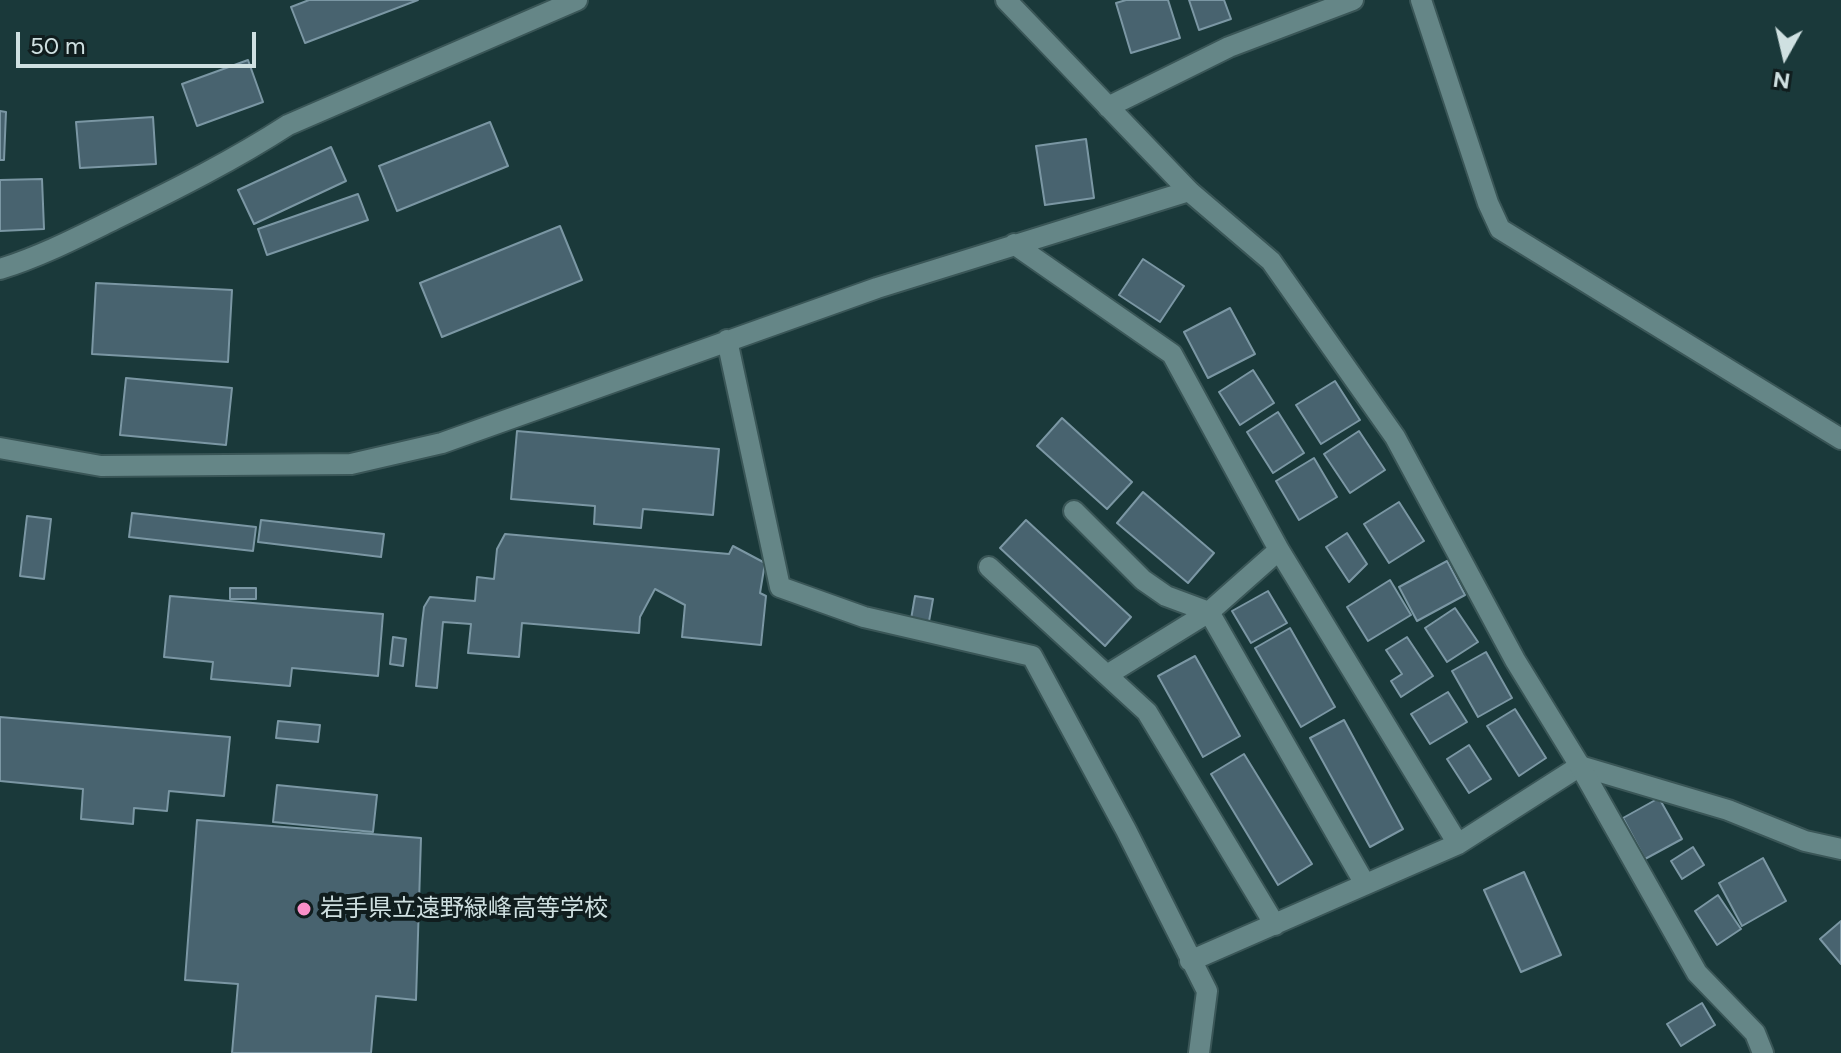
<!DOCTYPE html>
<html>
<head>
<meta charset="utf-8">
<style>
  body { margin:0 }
  #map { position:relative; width:1841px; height:1053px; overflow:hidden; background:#1a393a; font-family:Figtree,sans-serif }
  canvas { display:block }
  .north { position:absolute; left:1745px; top:16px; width:80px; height:80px; -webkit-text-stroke:6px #101d1e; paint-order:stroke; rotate:188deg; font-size:22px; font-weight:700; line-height:32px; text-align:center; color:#cfe0e1 }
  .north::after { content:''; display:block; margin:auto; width:28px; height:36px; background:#cfe0e1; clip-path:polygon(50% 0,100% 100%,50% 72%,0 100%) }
  .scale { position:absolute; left:16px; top:32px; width:240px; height:36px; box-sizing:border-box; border:4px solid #cfe0e1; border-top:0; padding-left:10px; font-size:24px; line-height:28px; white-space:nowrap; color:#cfe0e1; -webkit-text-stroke:6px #101d1e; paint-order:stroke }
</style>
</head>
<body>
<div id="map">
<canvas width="1841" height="1053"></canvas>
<div class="north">N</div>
<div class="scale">50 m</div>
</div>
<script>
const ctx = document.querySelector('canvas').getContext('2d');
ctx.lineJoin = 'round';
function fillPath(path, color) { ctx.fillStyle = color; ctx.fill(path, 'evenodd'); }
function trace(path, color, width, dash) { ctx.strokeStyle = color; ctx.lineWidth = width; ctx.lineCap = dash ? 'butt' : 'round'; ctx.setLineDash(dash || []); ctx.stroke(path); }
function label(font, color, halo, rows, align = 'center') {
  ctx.font = font + ' Figtree,"Noto Sans JP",sans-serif'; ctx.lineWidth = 8; ctx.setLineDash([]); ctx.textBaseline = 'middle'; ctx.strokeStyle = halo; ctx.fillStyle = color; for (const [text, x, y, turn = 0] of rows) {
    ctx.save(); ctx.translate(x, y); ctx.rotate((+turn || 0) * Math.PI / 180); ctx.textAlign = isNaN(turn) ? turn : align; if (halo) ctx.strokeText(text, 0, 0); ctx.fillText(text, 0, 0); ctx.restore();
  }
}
const building = new Path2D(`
  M309,0H418L305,43L291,7Z
  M1126,0H1168L1180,38L1131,53L1116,3Z
  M1189,0H1224L1231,19L1199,30Z
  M248,60L263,102L197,126L182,84Z
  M0,111L6,112L4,160H0Z
  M153,117L156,164L80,168L76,122Z
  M490,122L508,166L397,211L379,166Z
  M1086,139L1094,198L1045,205L1036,146Z
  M331,147L346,181L254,224L238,190Z
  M42,179L44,229L0,231V180Z
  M358,194L368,220L267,255L258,229Z
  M560,226L582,280L442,337L420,283Z
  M1143,259L1184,286L1160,322L1119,295Z
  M96,283L232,290L228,362L92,354Z
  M1230,308L1255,354L1208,378L1184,332Z
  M1253,370L1274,403L1240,425L1219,392Z
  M126,378L232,388L226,445L120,435Z
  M1335,381L1360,420L1321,444L1296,405Z
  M1278,412L1304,453L1273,473L1247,432Z
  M1062,418L1132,482L1107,509L1037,446Z
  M517,431L719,449L713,515L643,509L641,528L594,524L595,506L511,499Z
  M1359,431L1385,470L1350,493L1324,454Z
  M1314,458L1337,497L1299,520L1276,481Z
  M1143,492L1214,553L1188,583L1117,523Z
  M1399,502L1424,541L1389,563L1364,524Z
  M132,513L256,527L253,551L129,537Z
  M27,516L51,519L44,579L20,576Z
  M261,520L384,534L381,557L258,542Z
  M1026,520L1131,617L1105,646L1000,548Z
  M1347,533L1367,564L1349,582L1326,547Z
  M505,534L729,554L733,546L765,563L760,593L766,596L761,645L682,637L685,605L655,589L640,617L639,633L522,623L519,657L468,653L471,624L443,622L437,688L416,686L422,623L424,607L430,597L475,601L477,577L494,579L497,549Z
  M1447,561L1465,595L1417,621L1399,587Z
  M1390,580L1411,615L1368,641L1347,607Z
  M230,588H256V599H230Z
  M1268,591L1287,623L1251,643L1232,611Z
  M170,596L383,614L378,676L292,668L290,686L211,679L213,662L164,657Z
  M915,596L933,599L928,627L910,625Z
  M1455,608L1478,642L1447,662L1425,628Z
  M1290,628L1335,707L1301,727L1255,648Z
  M393,637L406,639L403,666L390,664Z
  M1407,637L1433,676L1401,697L1391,681L1402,674L1386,650Z
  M1486,652L1512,698L1478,717L1452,671Z
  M1195,656L1240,736L1203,757L1158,676Z
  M1448,692L1467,722L1430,744L1411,714Z
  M1515,709L1546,758L1519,776L1487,726Z
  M0,717L230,737L224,796L169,791L167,811L134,808L133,824L81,819L83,789L0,781Z
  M1344,720L1403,829L1370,847L1310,738Z
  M278,721L320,725L318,742L276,738Z
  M1469,745L1491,779L1469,793L1447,759Z
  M1244,754L1312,864L1278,885L1211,774Z
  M277,785L377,795L373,832L273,822Z
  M1659,798L1682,839L1645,859L1623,818Z
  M197,820L421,838L416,1000L376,996L371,1053H232L238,984L185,980Z
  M1693,847L1704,865L1682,879L1671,861Z
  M1763,858L1786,901L1742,926L1719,883Z
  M1524,872L1561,955L1521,972L1484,890Z
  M1718,895L1741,929L1717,945L1695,911Z
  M1841,921V964L1820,939Z
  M1702,1003L1715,1025L1681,1046L1667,1024Z`);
fillPath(building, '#48636f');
trace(building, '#7b97a4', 2);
const street = new Path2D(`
  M1421,0L1488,203L1500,229L1841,439
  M1108,107L1229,47L1353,0
  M1014,244L1172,354L1279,550L1458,844
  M0,269C42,256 80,236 119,217C176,189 234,160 288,125L577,0
  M727,340L780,587L864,617L1032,656L1126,830L1207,991L1199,1053
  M0,448L101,466L351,464L442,443L877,288L1189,191
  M1074,511L1143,580L1166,596L1209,612
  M1279,550L1209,612L1365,884
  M989,567L1147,712L1275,925
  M1107,675L1209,612
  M1190,961L1458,844L1580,766L1728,810L1805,841L1841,849`);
const secondary = new Path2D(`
  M1006,0L1189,191L1271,261L1395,437L1515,660L1580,766L1697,973L1755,1033L1763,1053`);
trace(street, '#3a5657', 24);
trace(secondary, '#3a5657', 24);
trace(street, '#658687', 20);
trace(secondary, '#658687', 20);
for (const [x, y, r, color] of [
  [304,909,8,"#f98fc8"]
]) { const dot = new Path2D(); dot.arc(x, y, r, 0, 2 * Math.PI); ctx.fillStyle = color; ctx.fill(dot); trace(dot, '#101d1e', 3); }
label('24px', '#cfe0e1', '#101d1e', [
  ["岩手県立遠野緑峰高等学校",320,909]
], 'left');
</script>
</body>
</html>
